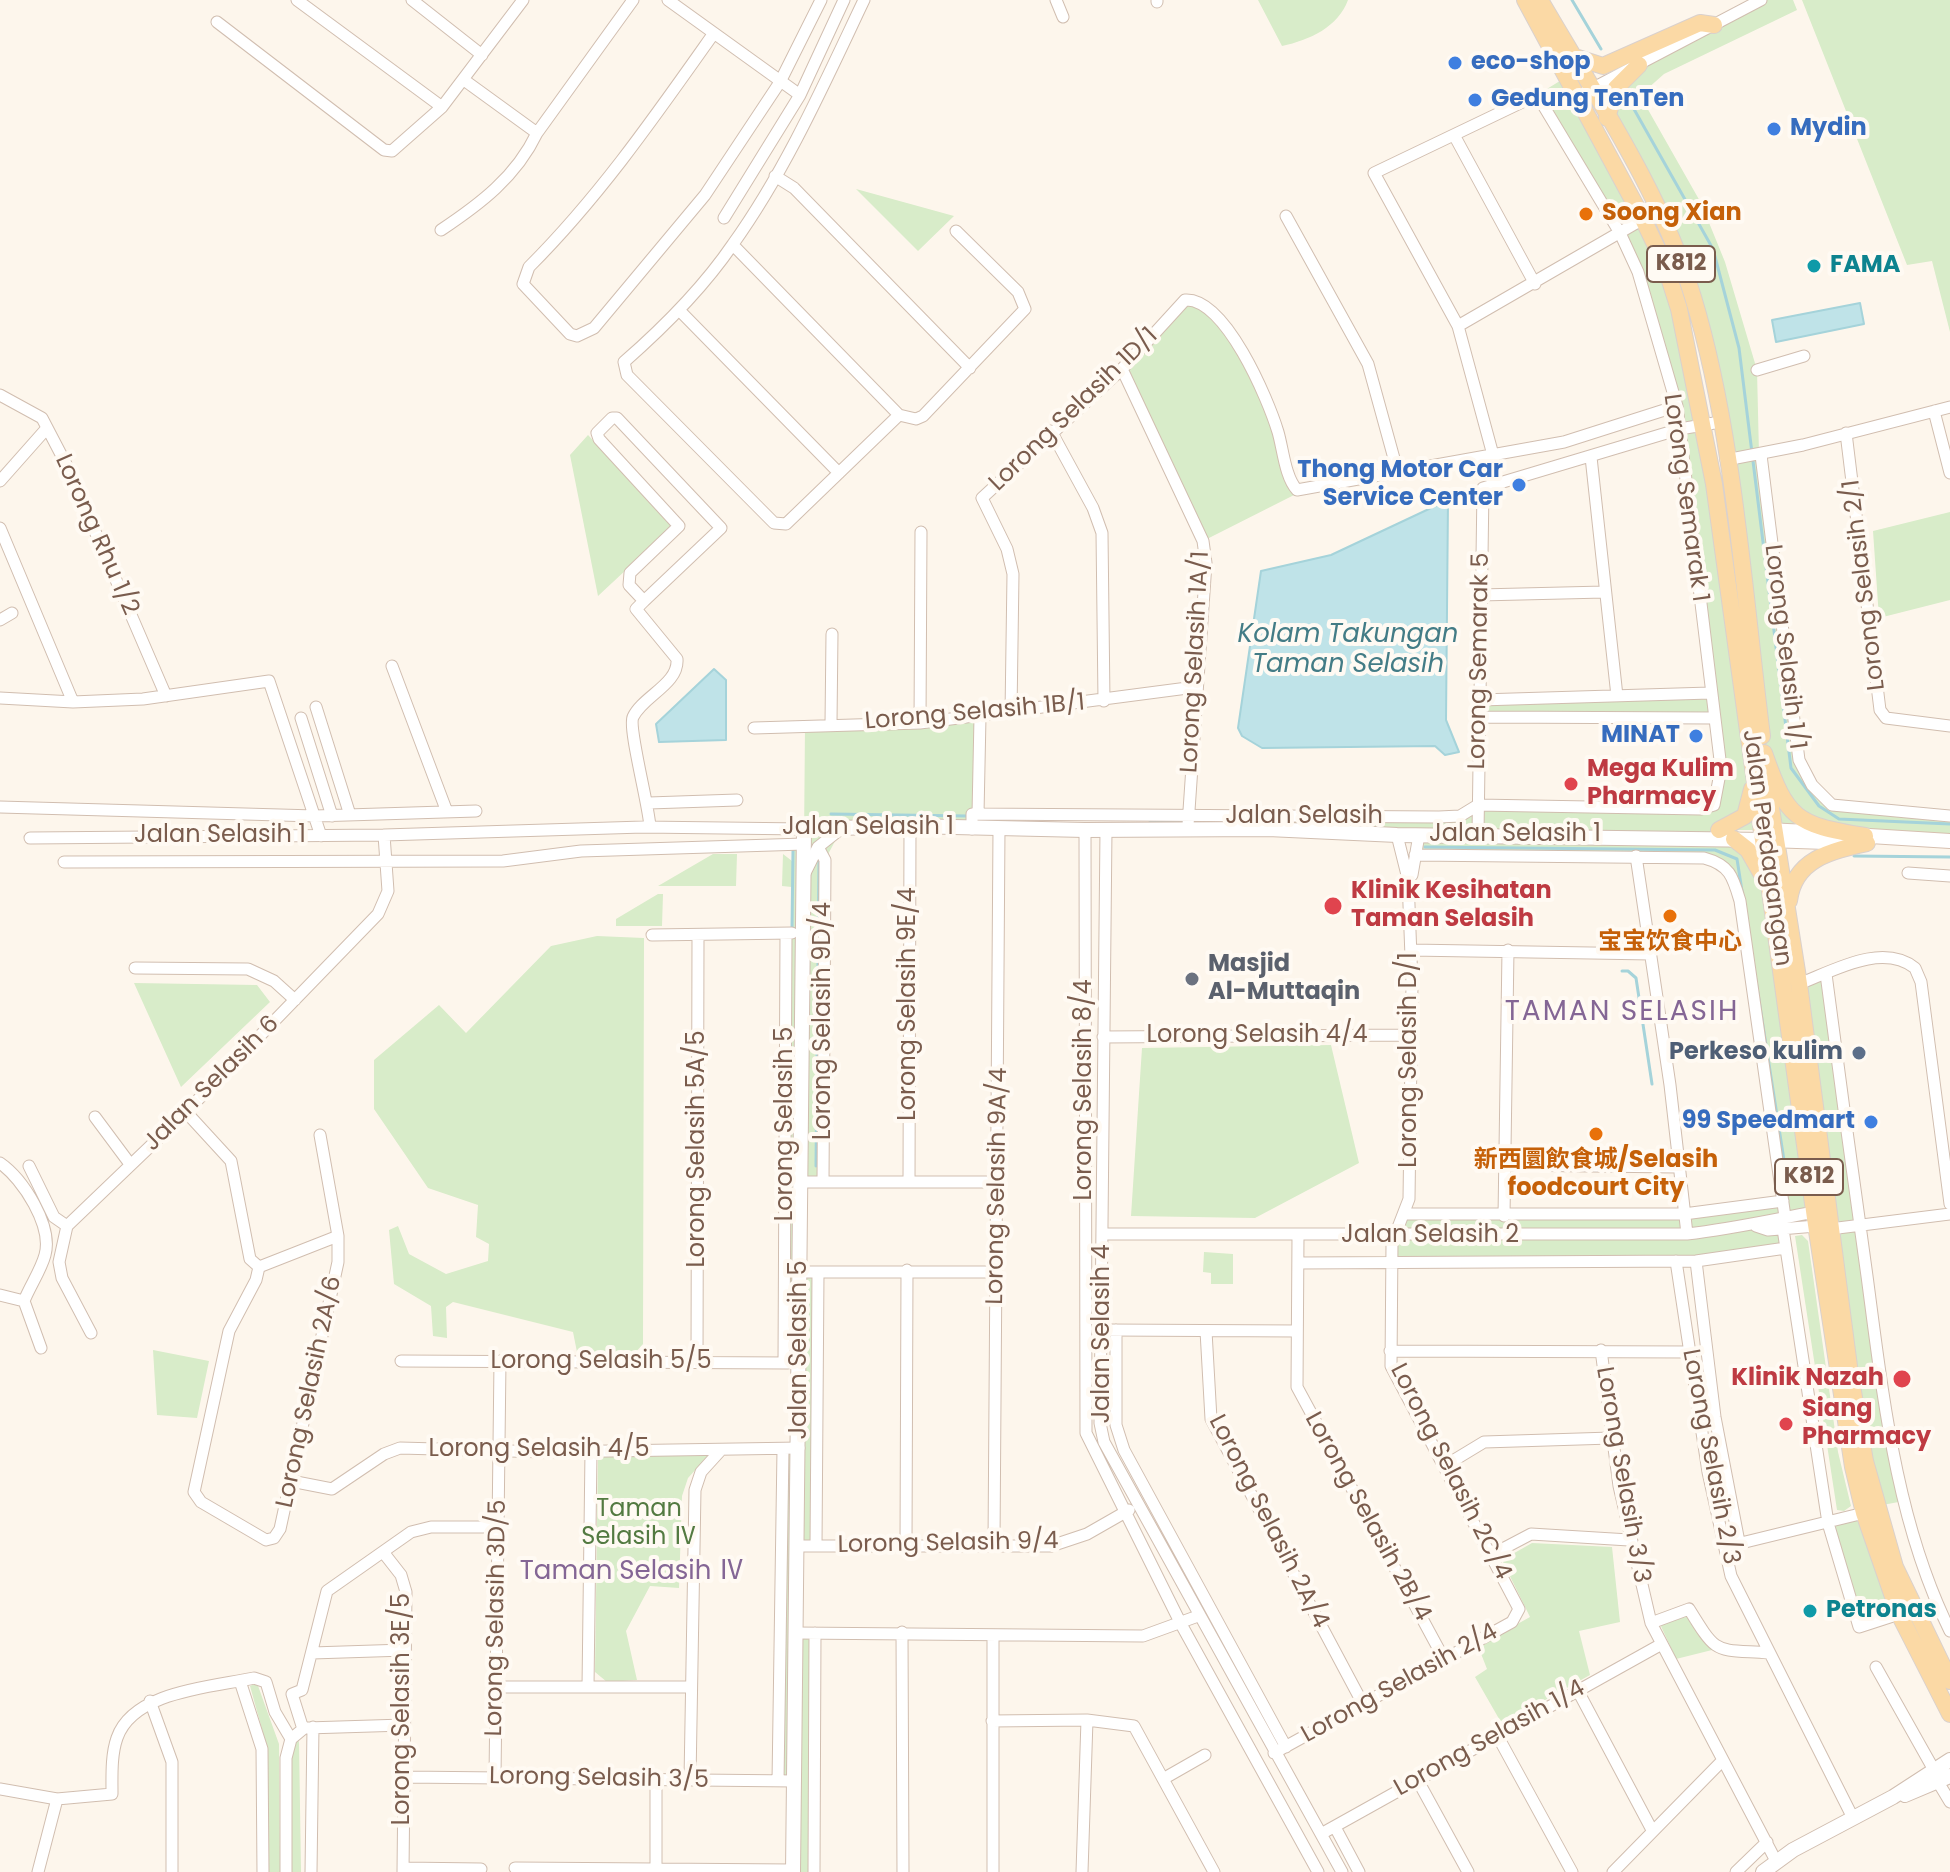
<!DOCTYPE html>
<html>
<head>
<meta charset="utf-8">
<style>
  body { margin:0 }
  canvas { display:block; background:#fdf6ec }
</style>
</head>
<body>
<canvas width="1950" height="1872"></canvas>
<script>
const ctx = document.querySelector('canvas').getContext('2d');
ctx.lineJoin = 'round';
function fillPath(path, color) { ctx.fillStyle = color; ctx.fill(path, 'evenodd'); }
function trace(path, color, width, dash) { ctx.strokeStyle = color; ctx.lineWidth = width; ctx.lineCap = dash ? 'butt' : 'round'; ctx.setLineDash(dash || []); ctx.stroke(path); }
function label(font, color, halo, rows, align = 'center') {
  ctx.font = font + ' Poppins,"Noto Sans SC",sans-serif'; ctx.lineWidth = 8; ctx.setLineDash([]); ctx.textBaseline = 'middle'; ctx.strokeStyle = halo; ctx.fillStyle = color; for (const [text, x, y, turn = 0] of rows) {
    ctx.save(); ctx.translate(x, y); ctx.rotate((+turn || 0) * Math.PI / 180); ctx.textAlign = isNaN(turn) ? turn : align; if (halo) ctx.strokeText(text, 0, 0); ctx.fillText(text, 0, 0); ctx.restore();
  }
}
fillPath(new Path2D(`
  M1258,0H1348C1338,27 1310,40 1282,46Z
  M1761,0H1793L1797,10L1664,74L1646,90L1642,99L1701,203L1725,262L1757,370L1759,454L1799,760L1832,805L1950,816V841L1775,830L1726,460L1693,298L1607,118L1630,76Z
  M1802,0H1950V332L1932,261L1907,265Z
  M1568,76L1679,309L1762,830H1719L1764,840L1815,1218L1781,1223L1786,1248L1696,1261L1391,1260L1406,1214H1684L1778,1201L1732,872L1712,860L1415,855L1419,835L1188,830V818L1439,817L1478,805L1701,809L1718,797L1714,718L1480,717V700L1709,693L1677,406L1638,272L1537,95Z
  M856,189L954,216L918,251Z
  M1185,300L1211,309L1255,375L1293,487L1302,491L1203,541L1122,369Z
  M588,435L670,521L671,528L598,596L570,455Z
  M1950,512V600L1879,618L1873,531Z
  M980,717L972,829L842,828L825,860L823,1182H801V1272L818,1273L816,1546H798L796,1632L815,1633L814,1872H793L795,1781H778L783,1449L799,1448L801,1364L784,1363L786,928H792V887L782,886L783,854L792,861L793,851L804,843L805,724Z
  M713,854H737L736,886H658Z
  M658,894H663L662,926H616V919Z
  M597,936L644,938L643,1344L635,1353L577,1352L573,1332L453,1302L446,1307L447,1338L433,1336L431,1306L394,1284L389,1230L398,1226L409,1254L446,1274L488,1261L489,1244L476,1237L478,1205L428,1188L374,1109V1060L439,1005L466,1033L551,946Z
  M1826,974L1904,1501L1877,1506L1799,984Z
  M134,983L257,985L270,1002L181,1087Z
  M1331,1045L1359,1163L1255,1218L1131,1216L1142,1048Z
  M1802,1235L1808,1241L1838,1452L1851,1506L1844,1511L1837,1510L1795,1236Z
  M1204,1252L1233,1254V1284H1211V1273L1203,1272Z
  M153,1350L209,1361L197,1418L157,1415Z
  M598,1455L708,1456L688,1478L682,1496L679,1588L650,1586L626,1631L637,1680L607,1682L595,1672Z
  M1864,1513L1899,1614L1859,1627L1828,1523Z
  M1532,1543L1612,1547L1620,1622L1579,1631L1590,1675L1502,1724L1475,1677L1487,1669L1478,1646L1530,1617L1502,1560Z
  M1693,1615L1712,1650L1676,1659L1660,1624Z
  M257,1683L279,1744L280,1872H269L267,1747L250,1686Z
  M299,1741L301,1872H291V1752L293,1744Z`), '#d8ecc9');
const water = new Path2D(`
  M1860,303L1864,324L1776,342L1772,320Z
  M1448,500L1446,720L1459,752L1445,755L1435,746L1262,748L1242,736L1238,728L1261,571L1331,555Z
  M714,669L726,680V740L659,742L656,724Z`);
fillPath(water, '#bfe3e8');
trace(water, '#a5d3da', 2);
trace(new Path2D(`
  M1572,0L1601,49
  M1626,95L1713,249L1739,348L1791,768L1819,806L1839,819L1950,824
  M831,814L967,816
  M1150,821L1187,822
  M1425,847L1715,850L1737,859L1788,1186
  M1854,856L1950,857
  M792,928L793,851
  M1622,971H1628L1636,978L1652,1084
  M816,1166L819,862`), '#a5d3da', 3);
const minor = new Path2D(`
  M297,0L442,107
  M412,0L482,55
  M668,0L800,95
  M864,0C825,82 786,170 733,244C703,288 664,327 624,362L627,375L774,523L786,524L899,415
  M1056,0L1063,17
  M1157,0V2
  M217,22L384,150L392,151L442,107L523,0
  M714,33C656,115 600,196 529,267L523,284L570,334L577,336L594,328L705,195L780,82L821,0
  M464,80L537,133
  M1578,96L1761,0
  M1454,135L1535,284
  M775,176L794,188L970,368
  M1286,216L1368,364L1398,473
  M724,218L800,95L844,0
  M441,230C480,204 516,177 537,133L633,0
  M733,245L899,415L916,419L923,416L1025,309L1018,292L956,231
  M679,310L839,473
  M1458,326L1643,219
  M1122,369L1203,541L1206,563L1188,825
  M1757,370L1804,356
  M0,395L42,418L66,464L166,696
  M1934,411L1950,473
  M1051,431L1093,508L1102,533L1104,701
  M1846,433L1880,710L1886,718L1950,726
  M1761,455L1799,760L1812,785L1832,805L1950,816
  M1591,457L1617,696
  M1726,460L1803,445L1950,407
  M0,481L47,428
  M0,528L73,702
  M1480,595L1604,592
  M644,601L721,528L617,418H612L597,433L599,439L679,526L630,573L629,585L644,601L636,609L677,659C679,684 643,696 633,717C628,728 649,806 650,827
  M0,620L12,613
  M392,666L447,812
  M0,698L73,702L143,699L269,681L321,836
  M1480,700L1710,693
  M316,707L350,815
  M1011,713L1013,574L1007,549L982,498L1122,369L1185,300C1225,297 1268,399 1278,432C1283,449 1285,477 1297,490L1564,442L1677,406
  M1480,717L1714,718
  M301,718L332,816
  M831,723L832,634
  M920,723L921,532
  M754,728L920,723L1195,687
  M649,803L737,800
  M0,807L315,816L476,811
  M978,814L980,717
  M972,829V814L1439,817L1460,816L1478,805L1701,809L1714,805L1721,768L1677,406L1638,272L1620,233L1537,95L1374,173L1458,326L1493,455
  M1085,830L1086,1433L1181,1624L1318,1872
  M1106,830L1100,1423L1104,1442L1342,1872
  M1478,834L1483,488L1680,429L1720,422
  M30,838L384,835L643,827L804,829
  M818,847L825,860L823,1182
  M1415,855L1704,858C1730,865 1733,877 1740,901L1785,1217
  M1636,856L1670,1085L1687,1234
  M64,862L503,861L581,851L804,844
  M805,873L818,847L842,828
  M1908,873L1950,876
  M1408,879L1412,875L1419,835
  M652,935L792,933
  M1411,950L1651,954
  M135,968L248,969L274,981L295,1000
  M1826,974C1839,1075 1853,1175 1867,1276C1883,1396 1896,1522 1950,1631
  M1799,984C1833,971 1882,942 1915,968L1921,982L1950,1204
  M1103,1037L1411,1035
  M186,1112L231,1161L250,1259L259,1267L338,1236L320,1135
  M95,1117L130,1164
  M0,1163C23,1179 53,1226 45,1255C41,1270 30,1286 24,1301
  M1505,1165L1677,1167
  M29,1166L54,1217L67,1226
  M801,1182H999
  M909,1182L910,826
  M1406,1214H1684L1783,1201
  M1504,1216L1508,950
  M1756,1226L1768,1230L1816,1226
  M1783,1229L1828,1523L1859,1627L1899,1614
  M1830,1229L1950,1214
  M1103,1234H1687C1731,1229 1771,1220 1814,1212
  M1298,1236L1297,1387L1444,1659
  M1676,1261L1708,1472L1731,1576L1853,1818
  M1696,1261L1715,1417L1739,1542
  M1298,1263L1696,1261L1786,1248
  M259,1267L256,1280L229,1331L194,1492L201,1502L266,1540L274,1538L280,1529L338,1262V1236
  M801,1272H996
  M0,1295L24,1301
  M24,1301L41,1348
  M1109,1330L1297,1331
  M1116,1330V1425L1124,1450L1286,1747
  M1206,1331L1211,1419L1363,1704
  M91,1333L62,1278L59,1262L67,1226L186,1112L378,914L388,891L384,835
  M1601,1350L1619,1486L1651,1623L1776,1861
  M1390,1351L1690,1352
  M401,1361L788,1363
  M697,1362L698,936
  M784,1363L786,934
  M1446,1465L1484,1442L1611,1438
  M291,1481L332,1489L384,1454L400,1448L546,1452L799,1448
  M994,1544L999,829
  M1733,1545L1864,1513
  M798,1546H1051L1087,1534L1129,1510
  M816,1546L818,1273
  M906,1546L907,1270
  M383,1552L401,1575L406,1592L403,1872
  M1493,1554L1531,1534L1629,1540
  M1651,1623L1689,1609C1718,1656 1714,1649 1768,1653
  M902,1632L903,1872
  M796,1633L1143,1636L1198,1616
  M312,1653L405,1650
  M1876,1667L1934,1770
  M240,1681L262,1749L263,1872
  M496,1687H689
  M588,1687L591,1451
  M1578,1691L1652,1830
  M150,1701L172,1762V1872
  M992,1721L1087,1720L1134,1726L1214,1872
  M307,1728L404,1725
  M1497,1735L1572,1872
  M1274,1753L1512,1622L1519,1609L1391,1366L1392,1243L1409,1199L1412,983L1408,879L1397,835
  M404,1777L795,1781
  M495,1778L500,1361
  M1163,1779L1205,1755
  M1417,1779L1468,1872
  M690,1780L695,1490L701,1472L721,1450
  M778,1781L783,1449
  M1938,1782L1950,1802
  M0,1789L57,1799L112,1794C112,1776 111,1755 117,1738C133,1691 212,1687 254,1678L266,1682L275,1712L291,1739
  M1335,1827L1359,1872
  M1321,1834L1660,1645
  M403,1868L481,1869
  M515,1868L793,1870
  M656,1870V1780
  M38,1872L57,1799
  M286,1872V1758L291,1739L303,1729L292,1694L302,1690L327,1591L411,1532L431,1527H498
  M311,1872L313,1727
  M814,1872L815,1633
  M993,1872V1635
  M1082,1872L1087,1720
  M1613,1872L1722,1761
  M1736,1872L1767,1842`);
const tertiary = new Path2D(`
  M1905,1795L1950,1776
  M793,1872L804,829L910,826L1085,830L1268,829L1397,835L1764,840
  M1763,1872L1793,1850L1893,1797L1950,1760`);
const secondary = new Path2D(`
  M1766,830L1829,833
  M1854,835L1950,841
  M1768,840L1855,843`);
const primary = new Path2D(`
  M1525,0L1643,219L1665,265L1679,309L1714,484L1815,1218L1853,1467L1864,1513L1899,1614L1950,1714
  M1540,0C1594,93 1662,194 1693,297C1734,432 1744,596 1762,736
  M1572,56L1603,66L1700,23L1714,25
  M1607,118L1616,88L1639,65
  M1764,753C1787,819 1796,825 1865,836
  M1767,783L1799,984L1850,1374L1865,1461L1895,1567L1950,1681
  M1719,830L1745,816L1752,789
  M1734,839L1748,850L1765,880
  M1789,901C1794,859 1831,851 1867,843`);
trace(minor, '#d1beb0', 13);
trace(tertiary, '#d1beb0', 16);
trace(secondary, '#d6c0b0', 16);
trace(primary, '#dad1cd', 18);
trace(minor, '#fff', 11);
trace(tertiary, '#fff', 14);
trace(secondary, '#fff', 14);
trace(primary, '#fbd9a5', 16);
for (const [x, y, r, color] of [
  [1455,63,8,"#3f7fe0"],
  [1475,100,8,"#3f7fe0"],
  [1774,129,8,"#3f7fe0"],
  [1586,214,8,"#e8710a"],
  [1814,266,8,"#0f9aa8"],
  [1519,485,8,"#3f7fe0"],
  [1696,736,8,"#3f7fe0"],
  [1571,784,8,"#e0444e"],
  [1333,906,10,"#e0444e"],
  [1670,916,8,"#e8710a"],
  [1192,979,8,"#6b7280"],
  [1859,1053,8,"#5c6f8a"],
  [1871,1122,8,"#3f7fe0"],
  [1596,1134,8,"#e8710a"],
  [1902,1379,10,"#e0444e"],
  [1786,1424,8,"#e0444e"],
  [1810,1611,8,"#0f9aa8"]
]) { const dot = new Path2D(); dot.arc(x, y, r, 0, 2 * Math.PI); ctx.fillStyle = color; ctx.fill(dot); trace(dot, '#fffaf3', 3); }
for (const [x, y, w] of [
  [1681,264,68],
  [1809,1177,68]
]) { const box = new Path2D(); box.roundRect(x - w / 2, y - 18, w, 36, 6); ctx.fillStyle = '#fffaf3'; ctx.fill(box); trace(box, '#7a5c4d', 2); }
label('bold 22px', '#7a5c4d', null, [
  ["K812",1681,264],
  ["K812",1809,1177]
]);
label('bold 24px', '#366cbe', '#fffaf3', [
  ["eco-shop",1471,63],
  ["Gedung TenTen",1491,100],
  ["Mydin",1790,129],
  ["Thong Motor Car",1503,471,"right"],
  ["Service Center",1503,499,"right"],
  ["MINAT",1680,736,"right"],
  ["99 Speedmart",1855,1122,"right"]
], 'left');
label('bold 24px', '#c56008', '#fffaf3', [
  ["Soong Xian",1602,214,"left"],
  ["宝宝饮食中心",1670,943],
  ["新西圜飲食城/Selasih",1596,1161],
  ["foodcourt City",1596,1189]
]);
label('bold 24px', '#0d838f', '#fffaf3', [
  ["FAMA",1830,266],
  ["Petronas",1826,1611]
], 'left');
label('24px', '#7a5c4d', '#fffaf3', [
  ["Lorong Selasih 1D/1",1074,410,-44],
  ["Lorong Semarak 1",1685,498,82],
  ["Lorong Rhu 1/2",96,535,66],
  ["Lorong Selasih 2/1",1865,585,-97],
  ["Lorong Selasih 1/1",1784,647,83],
  ["Lorong Semarak 5",1480,661,-89],
  ["Lorong Selasih 1A/1",1196,662,-87],
  ["Lorong Selasih 1B/1",975,713,-5],
  ["Jalan Selasih",1304,817],
  ["Jalan Selasih 1",868,828],
  ["Jalan Selasih 1",1515,835],
  ["Jalan Selasih 1",220,836],
  ["Jalan Perdagangan",1766,848,82],
  ["Lorong Selasih 9E/4",909,1004,-90],
  ["Lorong Selasih 9D/4",824,1021,-90],
  ["Lorong Selasih 4/4",1257,1036],
  ["Lorong Selasih D/1",1410,1060,-90],
  ["Jalan Selasih 6",212,1084,-45],
  ["Lorong Selasih 8/4",1085,1090,-90],
  ["Lorong Selasih 5",786,1124,-90],
  ["Lorong Selasih 5A/5",698,1149,-90],
  ["Lorong Selasih 9A/4",998,1186,-89],
  ["Jalan Selasih 2",1430,1236],
  ["Jalan Selasih 4",1103,1334,-90],
  ["Jalan Selasih 5",800,1350,-90],
  ["Lorong Selasih 5/5",601,1362],
  ["Lorong Selasih 2A/6",310,1392,-78],
  ["Lorong Selasih 4/5",539,1450],
  ["Lorong Selasih 2/3",1710,1457,79],
  ["Lorong Selasih 2C/4",1450,1472,63],
  ["Lorong Selasih 3/3",1622,1475,80],
  ["Lorong Selasih 2B/4",1367,1517,61],
  ["Lorong Selasih 2A/4",1268,1522,63],
  ["Lorong Selasih 9/4",948,1544,-1],
  ["Lorong Selasih 3D/5",497,1618,-89],
  ["Lorong Selasih 2/4",1400,1684,-29],
  ["Lorong Selasih 3E/5",403,1709,-90],
  ["Lorong Selasih 1/4",1490,1739,-29],
  ["Lorong Selasih 3/5",599,1779,1]
]);
label('bold 24px', '#be3a42', '#fffaf3', [
  ["Mega Kulim",1587,770],
  ["Pharmacy",1587,798],
  ["Klinik Kesihatan",1351,892],
  ["Taman Selasih",1351,920],
  ["Klinik Nazah",1884,1379,"right"],
  ["Siang",1802,1410],
  ["Pharmacy",1802,1438]
], 'left');
label('bold 24px', '#5b616d', '#fffaf3', [
  ["Masjid",1208,965],
  ["Al-Muttaqin",1208,993]
], 'left');
label('bold 24px', '#4e5e75', '#fffaf3', [
  ["Perkeso kulim",1843,1053]
], 'right');
label('24px', '#537a41', '#fffaf3', [
  ["Taman",639,1510],
  ["Selasih Ⅳ",639,1538]
]);
label('italic 26px', '#437c86', '#fffaf3', [
  ["Kolam Takungan",1348,635],
  ["Taman Selasih",1348,665]
]);
label('26px', '#846695', '#fffaf3', [
  ["Taman Selasih Ⅳ",632,1572]
]);
ctx.letterSpacing = '2px';
label('28px', '#846695', '#fffaf3', [
  ["TAMAN SELASIH",1622,1013]
]);
ctx.letterSpacing = '0px';
</script>
</body>
</html>
